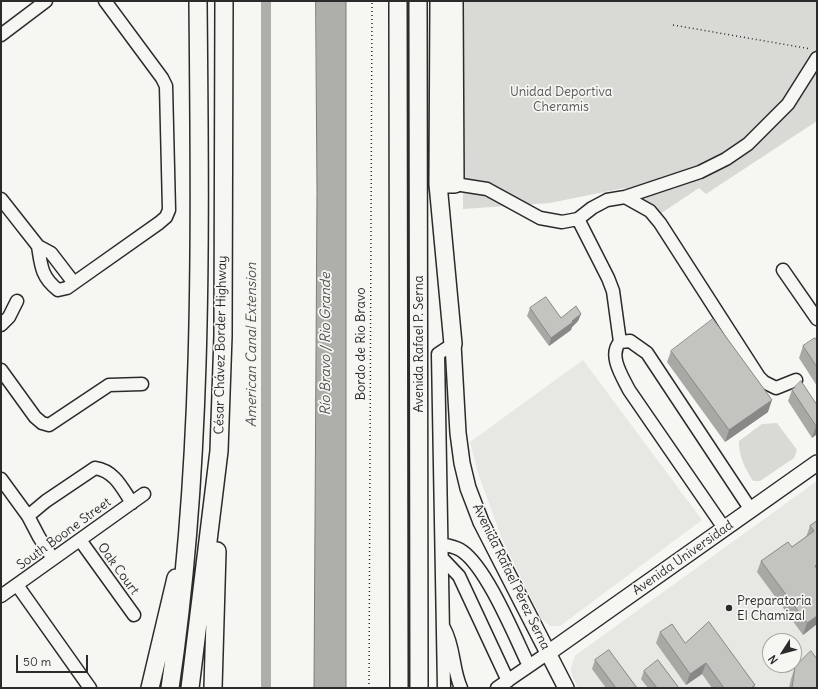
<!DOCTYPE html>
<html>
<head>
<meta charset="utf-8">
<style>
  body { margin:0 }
  #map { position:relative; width:818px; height:689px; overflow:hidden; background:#f6f6f2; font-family:Delius,sans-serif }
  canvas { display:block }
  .frame { position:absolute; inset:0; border:2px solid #2b2b2b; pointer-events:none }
  .north { position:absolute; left:762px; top:633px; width:40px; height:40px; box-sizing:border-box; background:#f6f6f2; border:1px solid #a5a5a2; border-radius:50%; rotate:234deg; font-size:11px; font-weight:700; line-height:16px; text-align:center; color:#2b2b2b }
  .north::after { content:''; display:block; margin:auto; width:14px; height:18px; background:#2b2b2b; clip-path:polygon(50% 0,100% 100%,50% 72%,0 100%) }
  .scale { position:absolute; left:16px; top:655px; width:72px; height:18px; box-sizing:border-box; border:2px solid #2b2b2b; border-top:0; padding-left:5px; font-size:12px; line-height:14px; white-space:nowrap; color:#2b2b2b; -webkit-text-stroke:3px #f6f6f2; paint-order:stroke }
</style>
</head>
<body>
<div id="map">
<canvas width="818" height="689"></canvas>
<div class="frame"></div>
<div class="north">N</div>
<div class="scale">50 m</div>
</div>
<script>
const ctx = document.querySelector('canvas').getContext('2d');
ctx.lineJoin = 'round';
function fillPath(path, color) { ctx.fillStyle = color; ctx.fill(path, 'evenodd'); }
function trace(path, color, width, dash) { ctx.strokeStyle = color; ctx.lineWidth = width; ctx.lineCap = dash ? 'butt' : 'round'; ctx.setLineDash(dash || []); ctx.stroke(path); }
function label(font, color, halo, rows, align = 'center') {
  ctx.font = font + ' Delius,sans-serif'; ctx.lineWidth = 3.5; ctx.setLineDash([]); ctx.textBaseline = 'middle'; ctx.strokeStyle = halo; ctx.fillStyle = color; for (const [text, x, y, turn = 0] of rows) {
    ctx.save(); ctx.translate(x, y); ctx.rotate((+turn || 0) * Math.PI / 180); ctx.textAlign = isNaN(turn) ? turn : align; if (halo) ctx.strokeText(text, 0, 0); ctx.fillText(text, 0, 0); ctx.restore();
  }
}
fillPath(new Path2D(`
  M583,360L702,520L560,626H550L541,618L502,539L478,473L470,442Z
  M817,481V688H578L572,676L571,668L575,656L580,652ZM770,641H794V665H770Z`), '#e7e7e3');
fillPath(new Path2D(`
  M462,1H817V121L706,194L699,188L660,214L624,188L550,203L463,209Z
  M777,423L797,450L794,458L760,481H753C746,470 738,455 739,441L762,424Z`), '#d9d9d5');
const water = new Path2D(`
  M316,1H346V688H314L317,193Z`);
fillPath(water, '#aeaeab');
trace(water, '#7a7a78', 1);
trace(new Path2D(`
  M266,1V688`), '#aeaeab', 10);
const minor = new Path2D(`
  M1,35L46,1
  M455,184L487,189L540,218L562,222L578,219L592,208L607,200L625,197L700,172L726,159L748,144L788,104L817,58
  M625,197L650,211L660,223L759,377L764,382L776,388L796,380
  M1,199L38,246
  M578,219L608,278L613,291L620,342
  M783,270L817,319
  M74,283L51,253L38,246C41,265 41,277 58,290L67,288L74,283L159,223L166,217L169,210L166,86L162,78L105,1
  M1,325L9,317L17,301
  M1,370L35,417L42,423L49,425L109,385L142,384
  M1,479L28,516
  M724,528L629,390C622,376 608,355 620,342L630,341L647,353L751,510
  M80,540L134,615
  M442,544C448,546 457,547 462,551C487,568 515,637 529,666
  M442,558L459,576L508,681
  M53,559L39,537L28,516L46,501L95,468C115,471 122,488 132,503
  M17,585L90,688
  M1,596L144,494
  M444,628C455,648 452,668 461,688
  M444,688L438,354L453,344
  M497,688L548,653`);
const major = new Path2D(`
  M453,344L458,433L462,463L468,488L481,522L566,688
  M548,653L817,463`);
const highway = new Path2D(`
  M398,1L399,688
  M418,1L419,688
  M439,1L438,184L453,344
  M438,184H455L454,1
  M150,688L176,578
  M170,688C204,461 200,230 198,1
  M190,688L219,451L223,336L224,1
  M213,688L217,551`);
trace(minor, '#2b2b2b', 15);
trace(major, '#2b2b2b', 18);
trace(highway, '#2b2b2b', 20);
trace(new Path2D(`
  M673,25L811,49
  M369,688L372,1`), '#2b2b2b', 1.5, [1, 3]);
trace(minor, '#f6f6f2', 12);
trace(major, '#f6f6f2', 15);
trace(highway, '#f6f6f2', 17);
fillPath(new Path2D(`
  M530,308L561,318L581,314L578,321L572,327L571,330L549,346L527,316Z
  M817,341V386L799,358L803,346Z
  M671,351L768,412L725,442L667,362Z
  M792,390L817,405V434L812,438L788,401Z
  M817,521V624L803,635L757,572L761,561L792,547L806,537L810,526Z
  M660,632L685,643L755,685L754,688H712L702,674L686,685L656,643Z
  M595,660L637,688H606L592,669Z
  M795,667L817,688H789L791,679Z
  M644,671L679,688H648L641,679Z`), '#a8a8a5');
fillPath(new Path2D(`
  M581,314L578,321L572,327L571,330L549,346L551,338Z
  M772,400L768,412L725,442L729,430Z
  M817,425V434L812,438L816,426Z
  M817,616V624L803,635L807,623Z
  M706,663L702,674L686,685L690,674Z`), '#888886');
const building = new Path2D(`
  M546,297L561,318L576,306L581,314L572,321L573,322L551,338L530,308Z
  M713,319L772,400L729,430L671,351Z
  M815,338L817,341V367L803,346Z
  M801,381L817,405V425L816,426L792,390Z
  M817,521V564L815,566L817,569V616L807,623L761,561L788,542L792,547L814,531L810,526Z
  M709,622L755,685L751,688H724L706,663L690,674L660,632L672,624L685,643Z
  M609,650L637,688H616L595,660Z
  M811,651L817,659V688H792L795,667Z
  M658,660L679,688H657L644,671Z`);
fillPath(building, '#c3c3c0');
trace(building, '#888886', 1);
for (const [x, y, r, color] of [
  [729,608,4,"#2b2b2b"]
]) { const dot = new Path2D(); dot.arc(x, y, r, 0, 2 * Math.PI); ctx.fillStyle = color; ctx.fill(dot); trace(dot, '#f6f6f2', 1.5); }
label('13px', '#565656', '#f6f6f2', [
  ["Unidad Deportiva",561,92],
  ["Cheramis",561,107]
]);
label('13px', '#2b2b2b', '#f6f6f2', [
  ["Bordo de Rio Bravo",361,344,-90],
  ["Avenida Rafael P. Serna",419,344,-90],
  ["César Chávez Border Highway",221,345,-89],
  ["South Boone Street",64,534,-36],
  ["Avenida Universidad",683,558,-35],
  ["Oak Court",118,569,54],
  ["Avenida Rafael Pérez Serna",511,577,64]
]);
label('13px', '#2b2b2b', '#f6f6f2', [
  ["Preparatoria",737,601],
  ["El Chamizal",737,616]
], 'left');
label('italic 14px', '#525251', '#f6f6f2', [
  ["Río Bravo / Rio Grande",326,344,-90],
  ["American Canal Extension",252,345,-90]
]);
</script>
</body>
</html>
